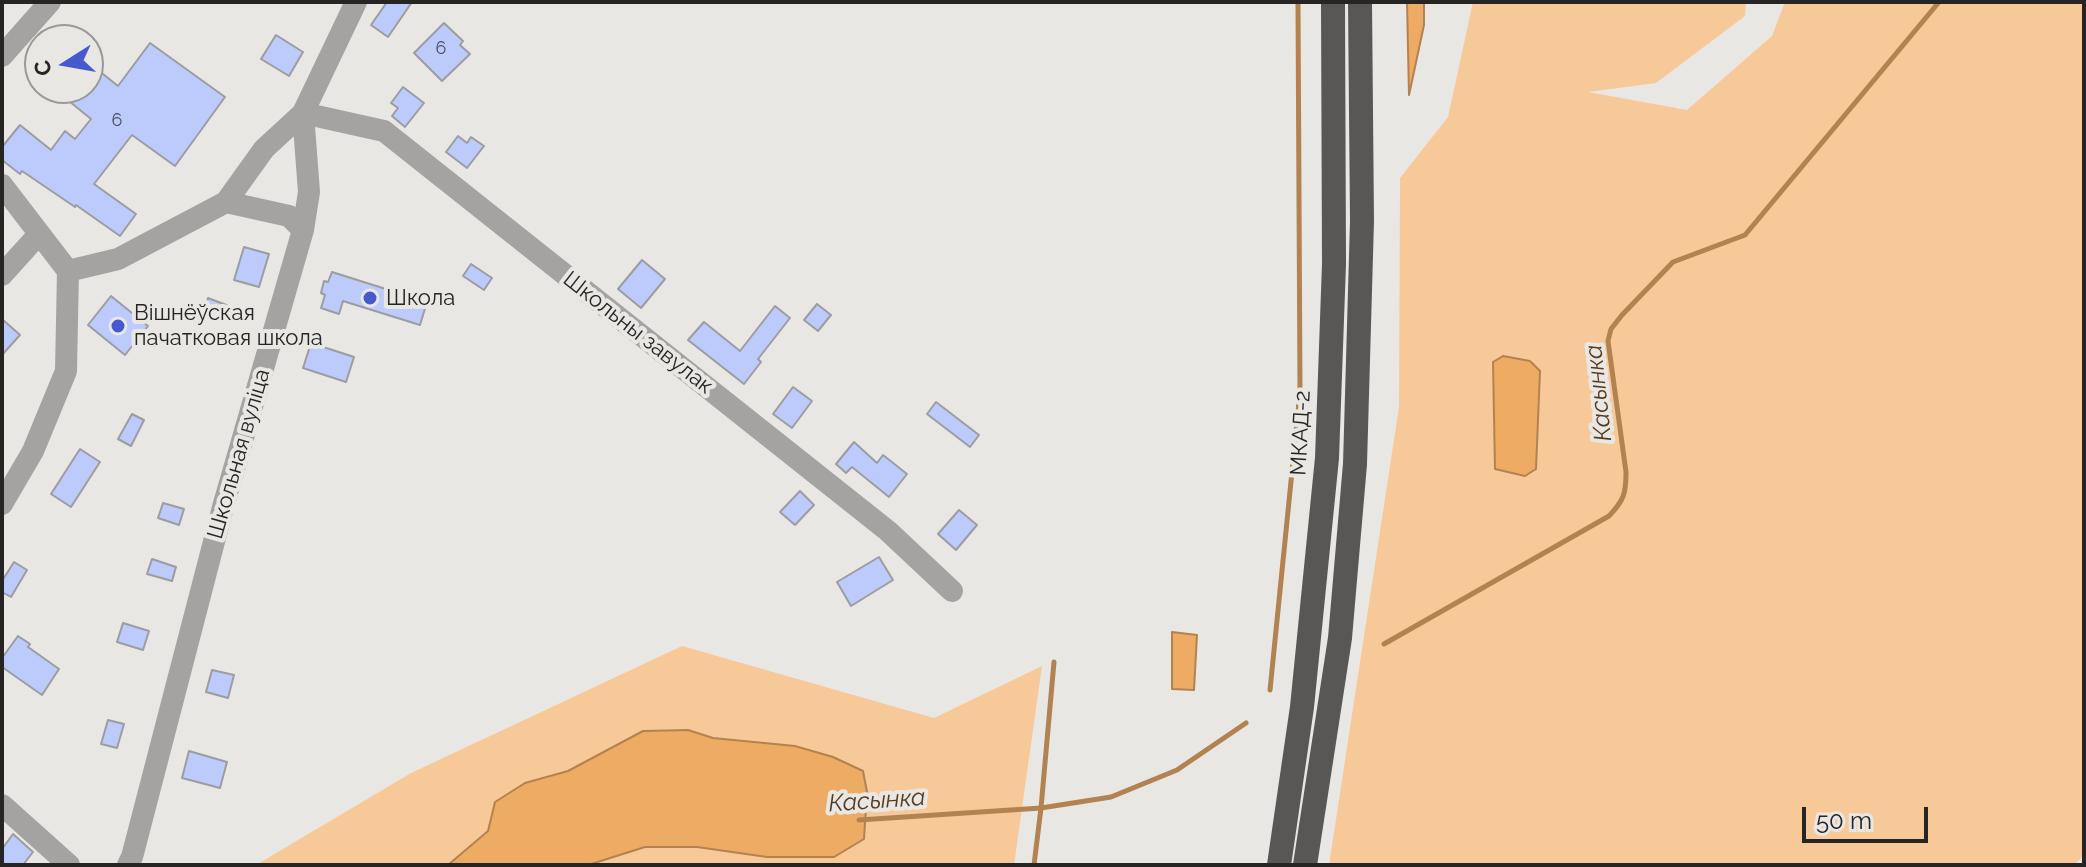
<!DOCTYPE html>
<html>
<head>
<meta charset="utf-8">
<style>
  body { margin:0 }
  #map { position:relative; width:2086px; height:867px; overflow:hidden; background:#e9e7e4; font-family:Raleway,sans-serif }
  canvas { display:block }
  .frame { position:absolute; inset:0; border:4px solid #272524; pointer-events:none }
  .north { position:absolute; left:24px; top:24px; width:80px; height:80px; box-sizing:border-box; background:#e9e7e4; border:2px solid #9b9997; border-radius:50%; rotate:259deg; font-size:22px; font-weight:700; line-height:32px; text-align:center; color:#272524 }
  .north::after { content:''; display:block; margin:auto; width:28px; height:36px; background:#4759ce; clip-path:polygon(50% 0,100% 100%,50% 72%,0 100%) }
  .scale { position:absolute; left:1802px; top:807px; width:126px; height:36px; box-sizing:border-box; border:4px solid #272524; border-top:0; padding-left:10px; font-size:24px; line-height:28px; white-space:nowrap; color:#272524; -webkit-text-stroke:6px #e9e7e4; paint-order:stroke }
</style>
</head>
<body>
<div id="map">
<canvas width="2086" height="867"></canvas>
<div class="frame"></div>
<div class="north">С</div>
<div class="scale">50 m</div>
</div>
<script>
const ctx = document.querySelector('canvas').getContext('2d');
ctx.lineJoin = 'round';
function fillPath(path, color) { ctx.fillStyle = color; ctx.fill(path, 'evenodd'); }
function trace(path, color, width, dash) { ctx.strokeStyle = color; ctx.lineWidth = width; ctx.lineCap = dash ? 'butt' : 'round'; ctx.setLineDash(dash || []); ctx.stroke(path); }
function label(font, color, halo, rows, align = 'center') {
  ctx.font = font + ' Raleway,sans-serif'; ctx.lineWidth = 8; ctx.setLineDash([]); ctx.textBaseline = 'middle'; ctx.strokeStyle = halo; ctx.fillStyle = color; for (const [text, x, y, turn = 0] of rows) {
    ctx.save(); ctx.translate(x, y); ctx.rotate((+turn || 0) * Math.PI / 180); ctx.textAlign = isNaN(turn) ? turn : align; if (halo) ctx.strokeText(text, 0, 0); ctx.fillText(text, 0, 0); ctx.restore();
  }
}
fillPath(new Path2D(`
  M1473,2H1746L1745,16L1656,83L1588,92L1687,110L1772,36L1785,2H2084V855L2074,865H1329L1399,407L1400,178L1448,117Z
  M682,646L934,718L1042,666L1014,865H256L411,773Z`), '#f8c998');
const water = new Path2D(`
  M1407,2H1424V25L1409,95Z
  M1503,356L1530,361L1540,371L1536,469L1525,476L1495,469L1493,362Z
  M1172,632L1197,635L1194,690L1172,689Z
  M688,730L713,738L795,746L833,757L863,771L867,792L864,839L834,857H767L697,847H645L588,865H448L488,831L495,802L525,783L568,771L643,731Z`);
fillPath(water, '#edab63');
trace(water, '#b28350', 2);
trace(new Path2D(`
  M1384,644L1609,516C1624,500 1626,494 1626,472L1608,341L1611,329L1622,315L1673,262L1745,235L1939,2
  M1270,690L1300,392L1298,2
  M859,820L1041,808L1111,797L1177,770L1246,723
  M1034,865L1041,808L1054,662`), '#b28350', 5);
const building = new Path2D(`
  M387,2H412L388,37L371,25Z
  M444,23L463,41L460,45L470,54L442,81L414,53Z
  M276,35L303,52L289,76L261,59Z
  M150,43L225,97L175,166L132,135L94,184L136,214L120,236L76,205L75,207L22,171L20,174L2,160V147L20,125L51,150L65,131L75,139L91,119L53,88H88V62L118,86Z
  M403,87L424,103L405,127L392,116L398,108L391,103Z
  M458,136L467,143L471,137L484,146L467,168L446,152Z
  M244,247L269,254L259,287L234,280Z
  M642,260L665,279L641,308L618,289Z
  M471,264L492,278L484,290L463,276Z
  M332,272L427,302L420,325L343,301L339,314L321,308L325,295L321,293L324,281L328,282Z
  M111,296L148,326L125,355L88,325Z
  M208,298L229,306L224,320L204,311Z
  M817,304L831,315L818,331L804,320Z
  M775,306L790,318L758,359L761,362L744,384L688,340L704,322L740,351Z
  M2,319L20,335L2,355Z
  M311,343L354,357L346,382L303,368Z
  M793,387L812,401L792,428L773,414Z
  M936,402L979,435L970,447L927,414Z
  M132,414L144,420L131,446L118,439Z
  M854,442L877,463L883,455L907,474L889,497L852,467L846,473L836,464Z
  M80,449L100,462L71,507L51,494Z
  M800,491L814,505L795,525L780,512Z
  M163,503L184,509L179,525L158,518Z
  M959,510L977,525L956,550L938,534Z
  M879,557L893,580L851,606L837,582Z
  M152,559L176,567L172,581L147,574Z
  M14,562L27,570L11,597L2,592V581Z
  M123,623L149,631L143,650L117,642Z
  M18,636L30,644L28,647L59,669L42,695L2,667V658Z
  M212,670L234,675L228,698L206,692Z
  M108,720L124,724L117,748L101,744Z
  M189,751L227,762L220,788L182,778Z
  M13,834L33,852L23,865H2V849Z`);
fillPath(building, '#bccbfc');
trace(building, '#9c9da1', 2);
trace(new Path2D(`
  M2,56L50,2
  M303,113L384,131L888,531L952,591
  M2,185L68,271L66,371L33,451L2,504
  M226,202L289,216L303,230
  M68,271L118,259L226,202L264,149L303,113
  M2,275L39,234
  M2,805L69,865
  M128,865L132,857L223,507L303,230L309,192L303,113L356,2`), '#a4a3a2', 22);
trace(new Path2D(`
  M1279,865L1302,707L1327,458L1334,264L1333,2
  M1305,865L1340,638L1355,464L1362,221L1360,2`), '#595755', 24);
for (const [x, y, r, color] of [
  [370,298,8,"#4759ce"],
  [118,326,8,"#4759ce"]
]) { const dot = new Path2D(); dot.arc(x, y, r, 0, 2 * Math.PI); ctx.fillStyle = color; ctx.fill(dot); trace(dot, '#e9e7e4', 3); }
label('18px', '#4c4e5a', null, [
  ["6",441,49],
  ["6",117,121]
]);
label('22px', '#272524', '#e9e7e4', [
  ["Школа",386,298],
  ["Вішнёўская",134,313],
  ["пачатковая школа",134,338]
], 'left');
label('22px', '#272524', '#e9e7e4', [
  ["Школьны завулак",638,333,38],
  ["МКАД-2",1301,433,-87],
  ["Школьная вуліца",239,454,-74]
]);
label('italic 24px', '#563a1b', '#e9e7e4', [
  ["Касынка",1599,393,-96],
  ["Касынка",877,801,-4]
]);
</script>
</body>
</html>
